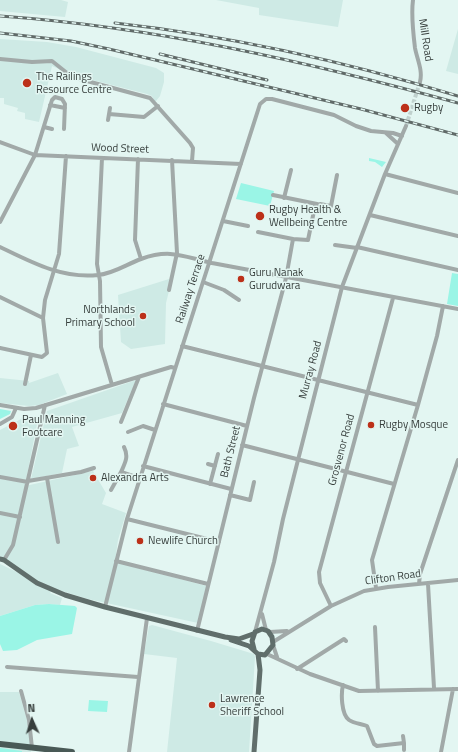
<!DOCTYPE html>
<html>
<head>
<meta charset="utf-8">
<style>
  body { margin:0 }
  #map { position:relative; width:458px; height:752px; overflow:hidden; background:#e3f6f2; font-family:"Titillium Web",sans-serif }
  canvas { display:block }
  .north { position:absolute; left:12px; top:700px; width:40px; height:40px; -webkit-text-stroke:3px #e3f6f2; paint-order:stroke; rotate:357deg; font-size:11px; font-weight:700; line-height:16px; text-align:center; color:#363e3c }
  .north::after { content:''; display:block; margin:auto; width:14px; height:18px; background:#363e3c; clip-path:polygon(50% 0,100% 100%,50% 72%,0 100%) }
</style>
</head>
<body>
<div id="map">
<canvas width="458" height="752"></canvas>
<div class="north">N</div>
</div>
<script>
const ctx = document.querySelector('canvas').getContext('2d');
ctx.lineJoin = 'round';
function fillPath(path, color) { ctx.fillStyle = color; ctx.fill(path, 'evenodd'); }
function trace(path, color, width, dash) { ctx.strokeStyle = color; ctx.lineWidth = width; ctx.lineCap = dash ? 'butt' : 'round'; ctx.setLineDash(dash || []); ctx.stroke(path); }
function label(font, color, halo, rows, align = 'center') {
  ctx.font = font + ' "Titillium Web",sans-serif'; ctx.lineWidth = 3; ctx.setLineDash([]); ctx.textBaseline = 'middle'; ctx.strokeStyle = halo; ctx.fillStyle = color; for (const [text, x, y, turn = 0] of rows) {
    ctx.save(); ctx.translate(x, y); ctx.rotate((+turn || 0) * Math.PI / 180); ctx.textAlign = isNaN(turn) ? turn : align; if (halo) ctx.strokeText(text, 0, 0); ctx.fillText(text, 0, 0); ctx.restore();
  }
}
fillPath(new Path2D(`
  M0,0H61L68,2L65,17L0,11Z
  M216,0H343L338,27L259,15V8Z
  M458,29V74L446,71Z
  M0,39L47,42L76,47L156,68L164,73V82L160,96L156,101H154L152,96L147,94L73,75L52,66L39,122L25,119V113L17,111L18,108L4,104V98H0Z
  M169,279L170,287L166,303L165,344L131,349L121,342L118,295Z
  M58,373L67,394L39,405L29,406L0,403V378L29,381V383Z
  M136,380L122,413L72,427L79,446L67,449L62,473L31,479L47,411Z
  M23,418L37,424L25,486L93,471L106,493L102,504L126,513L118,540L115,562L207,586L198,623L88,599L52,588L50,593L62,598L60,605L49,604L35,605L0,616V564L17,572L5,558L0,556V430Z
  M152,625L211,641L254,654L255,657L249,752H167L177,658L144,654L149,626Z
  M0,692H19L27,720L31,752H34H0Z`), '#ceeae5');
fillPath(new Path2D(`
  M369,158L386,162L382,167L375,162L369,161Z
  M241,183L274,191L270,206L236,199Z
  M452,273L458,274V306L447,304Z
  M0,409L11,411L10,414L0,419Z
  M49,604L75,606L77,608L72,634L37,640L17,650L3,651L0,644V616L35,605Z
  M89,700L108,701L107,712L88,711Z
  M0,748L22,751V752H0Z`), '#9af5e6');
trace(new Path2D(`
  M406,126L420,82`), '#c0d1ce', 4, [4, 2]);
trace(new Path2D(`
  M413,0C411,15 413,32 415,48C417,59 423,70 420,82
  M0,59L32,62L52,61L72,77L150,98L190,143L193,148L192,161
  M50,105L65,108
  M109,114L144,117L158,106
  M108,120L110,108
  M44,127L52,129
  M386,133L398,144
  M0,142L35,155L241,164
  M102,158L97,264L100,281L101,347L112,385
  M138,159L135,240L141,259
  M385,174L458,193
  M273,195L317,204
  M284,198L291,170
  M370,215L458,236
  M223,221L248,226
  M0,222L35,155L52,100L55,97L62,99L65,104L64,129
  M258,232L293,239
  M335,245L357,248
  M0,247C31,262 62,279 98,275C113,274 127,264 141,259C171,248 184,257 212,263L458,309
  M357,247L458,270
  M203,282L224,290L239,300
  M169,290L177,253L172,160
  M0,297L43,318
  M182,346L418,405
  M0,348L42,357L47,353L43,318L45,300L59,254L66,156
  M25,384L31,355
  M163,404L247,426
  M0,405L24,409L36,408L171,367L175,368
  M121,422L139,377
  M0,424L12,417L16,408
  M128,432L143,426L155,430
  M242,445L394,484
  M208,464L215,466
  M143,466L231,489
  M121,472C125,463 129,457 124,447
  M0,477L28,482
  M47,478L58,542
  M28,481L81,472L94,468
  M210,484L218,454
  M111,490L121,472L139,478
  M230,495L250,500L254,482
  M0,513L20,517
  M127,519L219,542
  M4,560L13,545L45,405
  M116,561L208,584
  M419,584L420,574L458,460
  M428,584L434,688
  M376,588L372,560L418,405L437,336L443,306
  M331,606L320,583L319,572L393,298
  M105,607L127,519L260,104L266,99H272L334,115L356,126L371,131L393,133L402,136
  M262,614L266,630
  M375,627L378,691
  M197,631L254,398L286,278L293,239L308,240L315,206L320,204L331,206L337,175
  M255,632L274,562L283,519L342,287L385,174L406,126
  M270,632L287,631
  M273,642L331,606L364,591L388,587L458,580
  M273,645L277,657
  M267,654L310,674L359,691L458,689
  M7,667L138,677
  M297,669L344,639L346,641
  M343,685C341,693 341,714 349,720C353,723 362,724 367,726L374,744L377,746L404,743L403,736
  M21,691L29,720L32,748
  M404,743V750
  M129,752L147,618
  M441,752L453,689`), '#a1a9a8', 4);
trace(new Path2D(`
  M0,559L4,560L37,583L65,595L105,607L225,637L239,639L253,634
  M231,640L249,646L258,654L265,655L273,645L272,637L268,631L262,629L255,632L252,641L254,649
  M254,752L260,670L258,654`), '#606e6b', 5);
trace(new Path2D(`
  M0,744L72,752`), '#495956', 6);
const rail = new Path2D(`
  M0,16C156,27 308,62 458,103
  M115,23C231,36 347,62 458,96
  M0,33L71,41L109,49L361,109L458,135
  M160,54L267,80`);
trace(rail, '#606a68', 3);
trace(rail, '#e3f6f2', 1.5, [4.5]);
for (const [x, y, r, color] of [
  [27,83,5,"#bc3019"],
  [405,108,5,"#bc3019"],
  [260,216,5,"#bc3019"],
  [241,279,4,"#bc3019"],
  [143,316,4,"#bc3019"],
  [371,425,4,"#bc3019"],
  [13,426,5,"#bc3019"],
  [93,478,4,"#bc3019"],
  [140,541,4,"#bc3019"],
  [212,705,4,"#bc3019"]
]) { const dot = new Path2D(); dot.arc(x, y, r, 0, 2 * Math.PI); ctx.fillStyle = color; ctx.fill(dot); trace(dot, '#e3f6f2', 1.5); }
label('11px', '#363e3c', '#e3f6f2', [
  ["Mill Road",425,40,81],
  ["Wood Street",120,149,2],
  ["Railway Terrace",191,289,-72],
  ["Murray Road",311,370,-75],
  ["Grosvenor Road",342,450,-75],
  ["Bath Street",231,452,-76],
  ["Clifton Road",393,578,-8]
]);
label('11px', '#363e3c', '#e3f6f2', [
  ["The Railings",36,77],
  ["Resource Centre",36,90],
  ["Rugby",414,108],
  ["Rugby Health &",269,210],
  ["Wellbeing Centre",269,223],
  ["Guru Nanak",249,273],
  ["Gurudwara",249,286],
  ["Northlands",135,310,"right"],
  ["Primary School",135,323,"right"],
  ["Paul Manning",22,420],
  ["Footcare",22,433],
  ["Rugby Mosque",379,425],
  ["Alexandra Arts",101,478],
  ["Newlife Church",148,541],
  ["Lawrence",220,699],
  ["Sheriff School",220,712]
], 'left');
</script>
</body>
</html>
